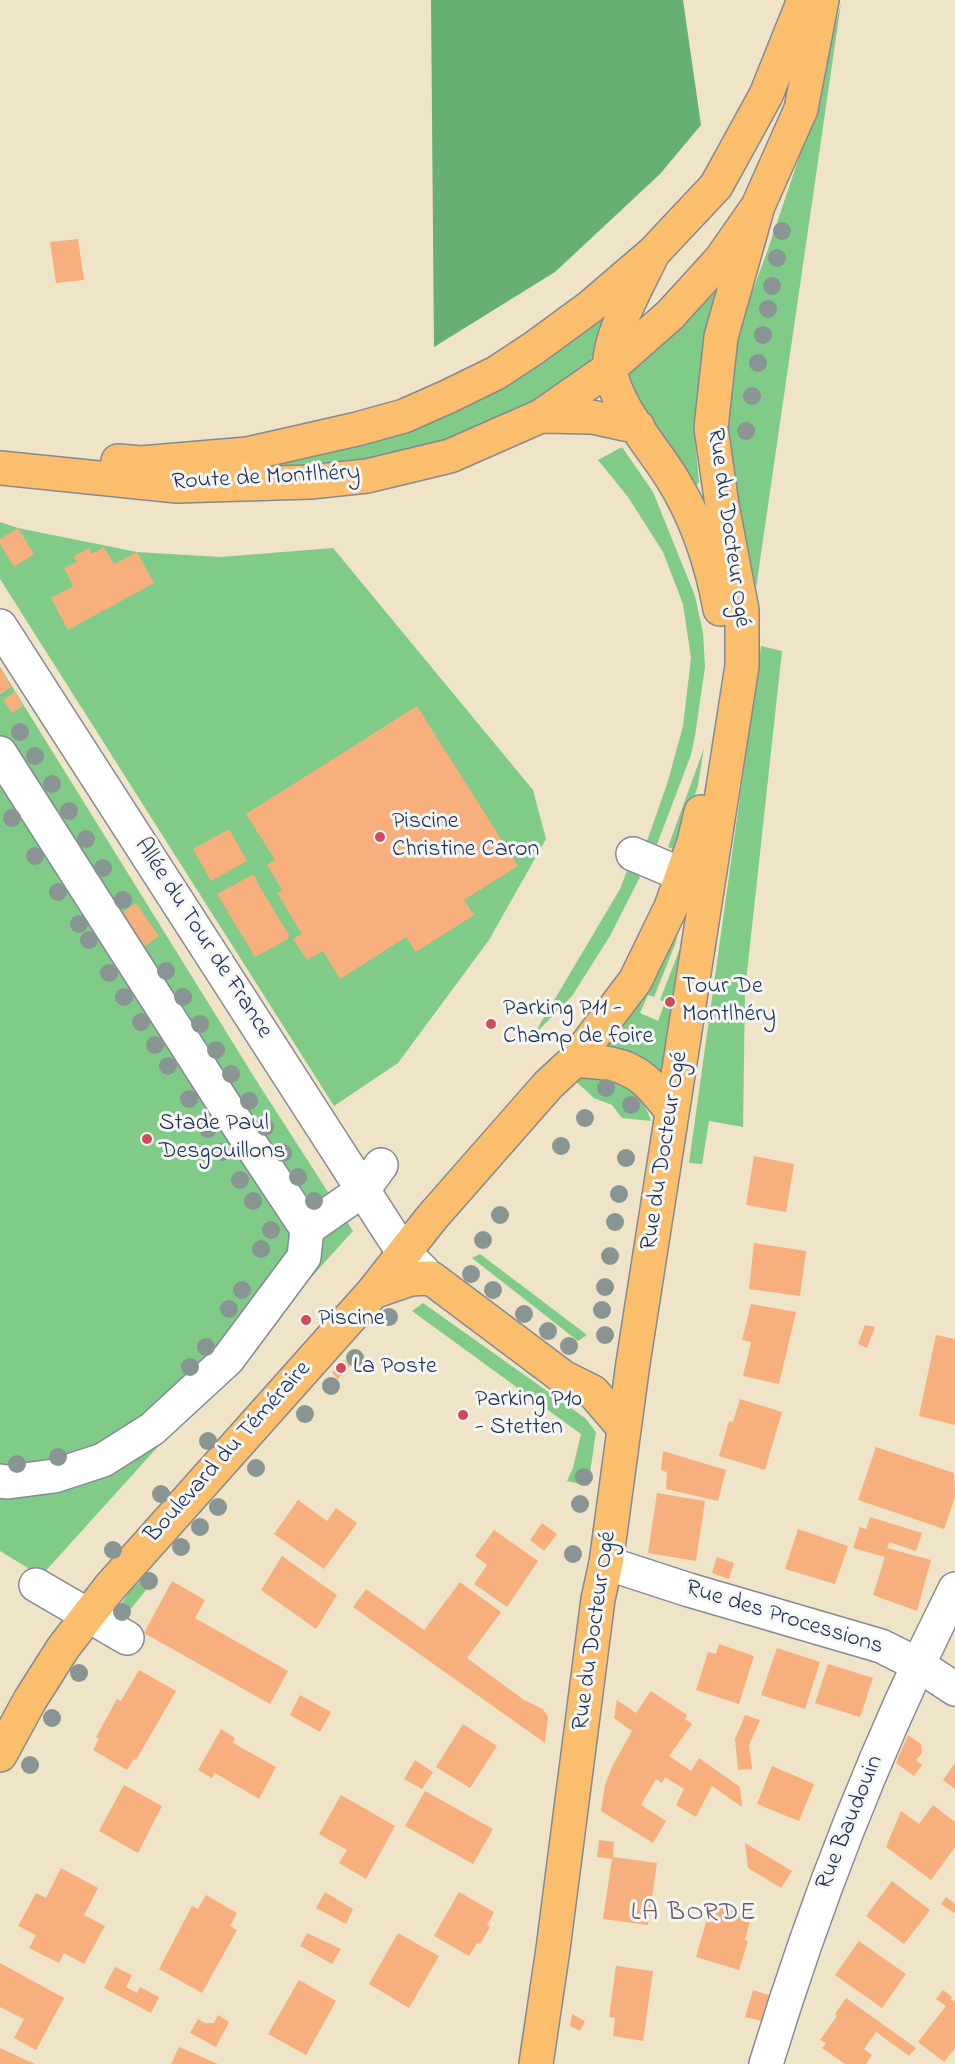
<!DOCTYPE html>
<html>
<head>
<meta charset="utf-8">
<style>
  body { margin:0 }
  canvas { display:block; background:#efe3c8 }
</style>
</head>
<body>
<canvas width="955" height="2064"></canvas>
<script>
const ctx = document.querySelector('canvas').getContext('2d');
ctx.lineJoin = 'round';
function fillPath(path, color) { ctx.fillStyle = color; ctx.fill(path, 'evenodd'); }
function trace(path, color, width, dash) { ctx.strokeStyle = color; ctx.lineWidth = width; ctx.lineCap = dash ? 'butt' : 'round'; ctx.setLineDash(dash || []); ctx.stroke(path); }
function label(font, color, halo, rows, align = 'center') {
  ctx.font = font + ' "Indie Flower",sans-serif'; ctx.lineWidth = 6; ctx.setLineDash([]); ctx.textBaseline = 'middle'; ctx.strokeStyle = halo; ctx.fillStyle = color; for (const [text, x, y, turn = 0] of rows) {
    ctx.save(); ctx.translate(x, y); ctx.rotate((+turn || 0) * Math.PI / 180); ctx.textAlign = isNaN(turn) ? turn : align; if (halo) ctx.strokeText(text, 0, 0); ctx.fillText(text, 0, 0); ctx.restore();
  }
}
fillPath(new Path2D(`
  M841,3L756,588L725,438L735,338L767,252L809,128Z
  M721,279L705,349L694,431L699,482L694,488L627,383L629,373Z
  M610,311L589,365L523,412L404,455L355,468L194,477L319,452Z
  M622,447L653,492L695,596L703,633L705,667L695,736L691,755L656,847H645L668,781L683,726L691,658L683,604L663,552L628,497L598,460Z
  M0,522L18,528L137,552L220,557L333,548L533,790L546,839L489,940L398,1063L334,1106L0,579Z
  M761,646L782,651L745,991L743,1127L709,1121L702,1164L689,1163Z
  M0,667L256,1080L353,1231L41,1576L0,1551Z
  M704,748L698,785L678,851L668,847Z
  M628,868L640,877L610,936L572,996L533,1036L620,889Z
  M679,923L676,942L654,997L648,995L640,1013L658,1021L665,1002L660,1000L682,943L667,1078L602,1050Z
  M588,1074C620,1077 641,1089 651,1121L622,1118L612,1105L594,1098L572,1078Z
  M480,1254L578,1328L587,1335L578,1341L472,1258Z
  M423,1303L585,1418L596,1432L588,1486L567,1481L573,1468L581,1434L412,1311Z
  M147,1574L154,1580L122,1620L114,1614L130,1591Z`), '#80cb88');
fillPath(new Path2D(`
  M431,0H683L701,125L660,174L555,272L434,347Z`), '#68af74');
fillPath(new Path2D(`
  M78,239L84,280L56,283L50,242Z
  M18,528L34,554L14,567L0,544V539Z
  M104,547L114,564L137,552L154,583L68,630L51,598L73,586L64,568L77,562L74,556L89,548L92,554Z
  M0,668L11,687L0,694Z
  M15,692L23,706L12,713L3,700Z
  M417,706L518,866L464,900L474,915L416,952L406,937L340,979L323,951L307,960L293,939L302,934L277,893L282,890L267,865L275,860L246,814Z
  M229,829L247,861L211,881L193,849Z
  M252,875L255,876L258,884L289,935L288,939L255,957L217,894Z
  M136,903L159,936L140,950L117,916Z
  M754,1156L794,1164L786,1212L746,1205Z
  M754,1243L806,1251L800,1296L749,1289Z
  M751,1304L796,1312L779,1384L743,1376L751,1342L742,1340Z
  M865,1325L875,1327L867,1348L858,1344Z
  M936,1335L955,1339V1425L919,1416Z
  M344,1360L350,1366L338,1379L332,1373Z
  M740,1399L782,1412L765,1470L719,1456L729,1421L733,1422Z
  M876,1447L954,1473L955,1497L944,1529L858,1500Z
  M663,1451L726,1470L718,1501L666,1489L667,1472L661,1470Z
  M657,1493L705,1501L696,1561L648,1553Z
  M298,1500L327,1521L336,1508L357,1523L324,1569L274,1534Z
  M870,1517L922,1533L916,1551L889,1542L887,1548L931,1560L917,1611L873,1595L885,1557L853,1548L860,1527L866,1529Z
  M542,1523L557,1534L544,1551L530,1540Z
  M798,1529L848,1546L835,1584L785,1569Z
  M494,1530L538,1561L507,1607L474,1584L487,1565L475,1556Z
  M282,1556L337,1595L316,1629L261,1590Z
  M717,1557L734,1563L729,1579L712,1573Z
  M172,1581L205,1600L195,1618L288,1671L270,1704L144,1633Z
  M460,1582L501,1612L467,1658L524,1700L543,1709L548,1717L545,1743L353,1607L366,1589L424,1630Z
  M719,1644L754,1656L739,1704L696,1690L708,1652L716,1654Z
  M777,1648L820,1662L805,1709L761,1695Z
  M828,1664L873,1678L860,1717L815,1703Z
  M139,1670L176,1691L136,1760L134,1759L127,1770L93,1750L99,1739L96,1737L117,1699L121,1701Z
  M651,1691L687,1715L685,1719L692,1724L669,1756L691,1771L699,1758L740,1787L742,1807L712,1786L696,1817L676,1805L684,1789L665,1777L662,1783L656,1779L641,1805L666,1821L653,1843L601,1811L605,1785L612,1767L632,1731L614,1718L617,1700L636,1713Z
  M300,1695L331,1712L320,1732L290,1715Z
  M745,1715L760,1720L749,1745L752,1769L738,1770L735,1739Z
  M463,1724L497,1746L470,1788L436,1767Z
  M221,1729L235,1738L233,1743L276,1767L259,1799L215,1773L212,1778L198,1770Z
  M908,1735L921,1744L922,1753L916,1760L922,1765L914,1776L896,1763Z
  M415,1760L433,1772L422,1789L404,1779Z
  M955,1763V1789L943,1780Z
  M772,1766L814,1784L799,1821L757,1804Z
  M124,1785L162,1806L138,1853L99,1831Z
  M425,1791L493,1829L473,1864L405,1826Z
  M341,1795L395,1826L366,1879L339,1863L347,1850L319,1834Z
  M933,1805L955,1822V1847L931,1880L886,1847L901,1811L919,1824Z
  M599,1840L614,1842L613,1857L657,1863L648,1925L603,1919L612,1859L597,1857Z
  M745,1843L792,1871L781,1888L748,1868Z
  M61,1868L98,1888L84,1915L105,1926L84,1964L64,1953L59,1963L29,1948L36,1935L18,1926L36,1893L46,1898Z
  M892,1881L930,1910L904,1944L866,1916Z
  M325,1892L353,1909L346,1924L316,1908Z
  M459,1892L494,1912L487,1925L490,1927L480,1944L477,1943L469,1956L434,1936Z
  M206,1895L237,1913L230,1926L237,1930L202,1993L159,1969L192,1906L198,1909Z
  M946,1897L955,1904V1914L941,1904Z
  M712,1901L752,1913L745,1940L748,1941L739,1970L696,1957Z
  M307,1933L341,1949L332,1964L300,1946Z
  M398,1933L439,1956L409,2008L369,1984Z
  M859,1941L906,1974L882,2008L835,1975Z
  M0,1963L64,1998L36,2050L14,2038L24,2019L0,2007Z
  M616,1966L653,1971L643,2041L613,2036L615,2018L609,2017Z
  M115,1967L132,1975L126,1987L137,1993L140,1987L159,1997L151,2013L104,1988Z
  M299,1980L336,2001L306,2055L268,2034Z
  M753,1990L769,1995L762,2021L745,2017Z
  M943,1990L952,1997L951,1999L955,2002V2048L944,2062L918,2042L946,2006L936,1999Z
  M846,1998L916,2048L909,2056L876,2032L864,2049L872,2055L866,2064H845L822,2048L826,2043L820,2040L837,2016L835,2014Z
  M572,2014L585,2021L580,2031L570,2026Z
  M218,2015L229,2022L216,2047L190,2033L198,2019L205,2023H214Z
  M179,2047L218,2064H171Z
  M0,2048L26,2060L35,2064H0Z`), '#f7af7e');
const minor = new Path2D(`
  M0,626L388,1229L403,1252L423,1271
  M0,753L222,1101L307,1229L304,1257L228,1359L152,1429L103,1460L54,1476L8,1482L0,1481
  M633,854L683,875
  M307,1229L363,1190L381,1165
  M606,1563L689,1590L881,1646L917,1664L955,1689
  M36,1585L127,1638
  M766,2064C816,1900 878,1742 955,1589`);
const major = new Path2D(`
  M653,253C640,281 606,340 610,369C616,408 653,447 673,480C697,519 712,565 720,609
  M541,416L592,417L638,427
  M118,461L141,463L247,454L357,429L404,416L449,396L496,373L534,348L590,307L653,253L716,186L766,95L804,0
  M0,468L177,486L310,482L367,476L450,456L541,416L610,368L670,315L721,259L758,206L801,109L822,0
  M575,1060C593,1062 615,1062 631,1071C648,1079 660,1097 672,1111
  M373,1292L411,1279L431,1278L563,1377L593,1392L624,1428
  M0,1755L30,1700L63,1648L110,1587L373,1292L433,1216L548,1085L575,1060L635,981L671,907L694,842L701,812
  M536,2064L553,1949L598,1599L606,1563L633,1363L742,666V610L722,505L711,428L721,337L758,206`);
trace(minor, '#858993', 36);
trace(major, '#858993', 36);
trace(minor, '#fff', 33);
trace(major, '#fabe6d', 33);
ctx.fillStyle = '#889593';
for (const [x, y] of [
  [782,231],
  [777,258],
  [772,286],
  [768,309],
  [763,335],
  [758,363],
  [752,396],
  [746,431],
  [20,732],
  [35,756],
  [52,784],
  [69,811],
  [12,818],
  [86,839],
  [35,856],
  [103,868],
  [58,892],
  [123,900],
  [79,924],
  [89,940],
  [166,971],
  [109,973],
  [124,997],
  [183,997],
  [141,1022],
  [200,1024],
  [155,1045],
  [216,1050],
  [168,1066],
  [231,1074],
  [606,1088],
  [189,1099],
  [249,1101],
  [631,1105],
  [585,1118],
  [265,1127],
  [208,1129],
  [561,1146],
  [222,1152],
  [283,1153],
  [626,1158],
  [298,1177],
  [240,1180],
  [619,1194],
  [253,1201],
  [314,1201],
  [500,1215],
  [615,1222],
  [271,1230],
  [483,1240],
  [261,1249],
  [610,1256],
  [471,1274],
  [605,1287],
  [242,1290],
  [493,1290],
  [229,1309],
  [602,1310],
  [524,1314],
  [389,1317],
  [548,1331],
  [605,1335],
  [569,1346],
  [206,1347],
  [355,1358],
  [190,1367],
  [331,1386],
  [305,1414],
  [208,1441],
  [58,1457],
  [17,1464],
  [256,1468],
  [584,1477],
  [161,1494],
  [580,1504],
  [218,1507],
  [200,1527],
  [181,1547],
  [113,1550],
  [573,1554],
  [149,1581],
  [122,1612],
  [79,1673],
  [52,1718],
  [30,1765]
]) { ctx.beginPath(); ctx.arc(x, y, 9, 0, 2 * Math.PI); ctx.fill(); }
for (const [x, y, r, color] of [
  [380,837,6,"#d1495b"],
  [670,1002,6,"#d1495b"],
  [491,1024,6,"#d1495b"],
  [147,1139,6,"#d1495b"],
  [306,1320,6,"#d1495b"],
  [341,1368,6,"#d1495b"],
  [463,1415,6,"#d1495b"]
]) { const dot = new Path2D(); dot.arc(x, y, r, 0, 2 * Math.PI); ctx.fillStyle = color; ctx.fill(dot); trace(dot, '#f6f6f2', 2); }
label('24px', '#1b2f5e', '#f6f6f2', [
  ["Route de Montlhéry",266,479,-3],
  ["Rue du Docteur Ogé",727,528,82],
  ["Allée du Tour de France",202,939,57],
  ["Rue du Docteur Ogé",666,1151,-81],
  ["Boulevard du Téméraire",229,1453,-48],
  ["Rue des Processions",784,1619,17],
  ["Rue du Docteur Ogé",596,1631,-82],
  ["Rue Baudouin",851,1823,-68]
]);
label('24px', '#1b2f5e', '#f6f6f2', [
  ["Piscine",392,823],
  ["Christine Caron",392,851],
  ["Tour De",682,988],
  ["Montlhéry",682,1016],
  ["Parking P11 -",503,1010],
  ["Champ de foire",503,1038],
  ["Stade Paul",159,1125],
  ["Desgouillons",159,1153],
  ["Piscine",318,1320],
  ["La Poste",353,1368],
  ["Parking P10",475,1401],
  ["- Stetten",475,1429]
], 'left');
ctx.letterSpacing = '1.5px';
label('26px', '#685c69', '#f6f6f2', [
  ["LA BORDE",694,1915]
]);
ctx.letterSpacing = '0px';
</script>
</body>
</html>
